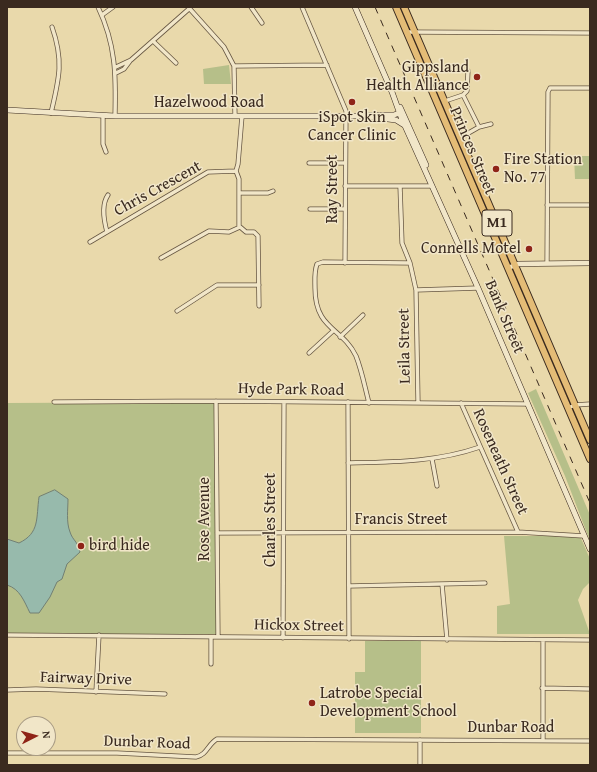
<!DOCTYPE html>
<html>
<head>
<meta charset="utf-8">
<style>
  body { margin:0 }
  #map { position:relative; width:597px; height:772px; overflow:hidden; background:#e9d9ab; font-family:"Gentium Book Plus",serif }
  canvas { display:block }
  .frame { position:absolute; inset:0; border:8px solid #3a2a1f; pointer-events:none }
  .north { position:absolute; left:16px; top:716px; width:40px; height:40px; box-sizing:border-box; background:#f1e6c8; border:1px solid #a89b84; border-radius:50%; rotate:84deg; font-size:11px; font-weight:700; line-height:16px; text-align:center; color:#3a2a1f }
  .north::after { content:''; display:block; margin:auto; width:14px; height:18px; background:#8f2418; clip-path:polygon(50% 0,100% 100%,50% 72%,0 100%) }
</style>
</head>
<body>
<div id="map">
<canvas width="597" height="772"></canvas>
<div class="frame"></div>
<div class="north">N</div>
</div>
<script>
const ctx = document.querySelector('canvas').getContext('2d');
ctx.lineJoin = 'round';
function fillPath(path, color) { ctx.fillStyle = color; ctx.fill(path, 'evenodd'); }
function trace(path, color, width, dash) { ctx.strokeStyle = color; ctx.lineWidth = width; ctx.lineCap = dash ? 'butt' : 'round'; ctx.setLineDash(dash || []); ctx.stroke(path); }
function label(font, color, halo, rows, align = 'center') {
  ctx.font = font + ' "Gentium Book Plus",serif'; ctx.lineWidth = 3; ctx.setLineDash([]); ctx.textBaseline = 'middle'; ctx.strokeStyle = halo; ctx.fillStyle = color; for (const [text, x, y, turn = 0] of rows) {
    ctx.save(); ctx.translate(x, y); ctx.rotate((+turn || 0) * Math.PI / 180); ctx.textAlign = isNaN(turn) ? turn : align; if (halo) ctx.strokeText(text, 0, 0); ctx.fillText(text, 0, 0); ctx.restore();
  }
}
fillPath(new Path2D(`
  M229,65L231,84H204L203,69Z
  M574,156H590V179H575Z
  M536,389L590,515V541L565,476L528,393Z
  M216,402V634L7,635V403Z
  M504,536H580L590,559V582L583,589L578,600L590,634H497V606L510,604Z
  M365,641H421V733H355V672H365Z`), '#b6bf89');
const water = new Path2D(`
  M55,490L68,499C68,509 66,522 70,532C73,541 77,540 80,552L67,564L62,579L57,582L50,597L39,613H30C24,601 20,589 7,585V539L19,543C40,533 36,518 39,497Z`);
fillPath(water, '#97baac');
trace(water, '#728074', 1);
const minor = new Path2D(`
  M98,7C116,45 116,75 115,116
  M251,7L262,23
  M302,7L346,111L345,263
  M189,8L224,47L234,66L235,116
  M102,15L113,7
  M407,32L590,33
  M153,41L176,63
  M234,66L327,65
  M116,67L131,60L190,8
  M116,73L124,69L130,61
  M463,95L467,91L468,71
  M445,101L463,95L479,127L491,124
  M51,113C59,79 64,61 52,27
  M103,116V144L106,152
  M465,135L479,127
  M309,163H345
  M236,171L239,179V226L246,232H254L258,236L259,306
  M345,186H432
  M400,186L402,243L410,263L416,290L418,402
  M239,193H268L273,191
  M547,205H590
  M310,209H345
  M107,232C104,221 101,205 108,195
  M90,242L208,172L236,171L238,164L242,116
  M161,258L209,231L229,232L240,227
  M547,263L548,92L550,88H590
  M416,290L478,288
  M177,311L217,285H259
  M340,337L363,315
  M309,353L333,331
  M216,401L218,637
  M54,402L216,401L527,404
  M348,402L349,639
  M369,403C365,388 362,371 356,356C342,327 315,330 315,288C315,280 314,272 317,264L323,262L410,263
  M461,403L518,532
  M568,408L575,405L590,404
  M432,459L437,486
  M348,463C394,462 437,462 480,447
  M217,533L518,532L584,536
  M442,584L447,640
  M349,586L485,583
  M7,635L590,640
  M211,637V664
  M283,638L284,402
  M542,688L590,689
  M7,690L36,689L165,694
  M96,692L99,635
  M420,740V765
  M543,740V640
  M7,753H117L196,757C207,755 208,744 217,739L590,741`);
const tertiary = new Path2D(`
  M508,268L518,264L590,263`);
const secondary = new Path2D(`
  M355,7L392,92L401,117L478,288L590,549
  M400,107L426,165
  M7,110L115,116H364L396,120L404,125
  M367,115H394L399,113`);
const trunk = new Path2D(`
  M396,7L590,459
  M404,7L590,440`);
trace(minor, '#665642', 5);
trace(tertiary, '#665642', 6);
trace(secondary, '#3a2a1f', 6);
trace(trunk, '#3a2a1f', 8);
trace(minor, '#f1e6c8', 3.5);
trace(tertiary, '#f1e6c8', 4.5);
trace(secondary, '#f1e6c8', 5);
trace(trunk, '#e4bc76', 6);
trace(new Path2D(`
  M375,7L590,503`), '#3a2a1f', 1, [7, 7]);
for (const [x, y, r, color] of [
  [477,77,4,"#8f2418"],
  [352,102,4,"#8f2418"],
  [496,169,4,"#8f2418"],
  [529,249,4,"#8f2418"],
  [81,546,4,"#8f2418"],
  [312,703,4,"#8f2418"]
]) { const dot = new Path2D(); dot.arc(x, y, r, 0, 2 * Math.PI); ctx.fillStyle = color; ctx.fill(dot); trace(dot, '#f1e6c8', 1.5); }
for (const [x, y, w] of [
  [497,223,30]
]) { const box = new Path2D(); box.roundRect(x - w / 2, y - 13, w, 26, 3); ctx.fillStyle = '#f1e6c8'; ctx.fill(box); trace(box, '#3a2a1f', 1); }
label('bold 15px', '#3a2a1f', null, [
  ["M1",497,223]
]);
label('16px', '#3a2a1f', '#f1e6c8', [
  ["Gippsland",469,68,"right"],
  ["Health Alliance",469,86,"right"],
  ["iSpot Skin",352,118,"center"],
  ["Cancer Clinic",352,136,"center"],
  ["Fire Station",504,160],
  ["No. 77",504,178],
  ["Connells Motel",521,249,"right"],
  ["bird hide",89,546],
  ["Latrobe Special",320,694],
  ["Development School",320,712]
], 'left');
label('16px', '#3a2a1f', '#f1e6c8', [
  ["Hazelwood Road",209,103],
  ["Princes Street",472,151,67],
  ["Chris Crescent",158,189,-29],
  ["Ray Street",333,189,-90],
  ["Bank Street",504,317,67],
  ["Leila Street",405,346,-91],
  ["Hyde Park Road",291,390,1],
  ["Roseneath Street",500,462,66],
  ["Rose Avenue",205,519,-90],
  ["Charles Street",271,520,-90],
  ["Francis Street",401,520],
  ["Hickox Street",299,626,1],
  ["Fairway Drive",86,679,2],
  ["Dunbar Road",511,728],
  ["Dunbar Road",147,743,2]
]);
</script>
</body>
</html>
